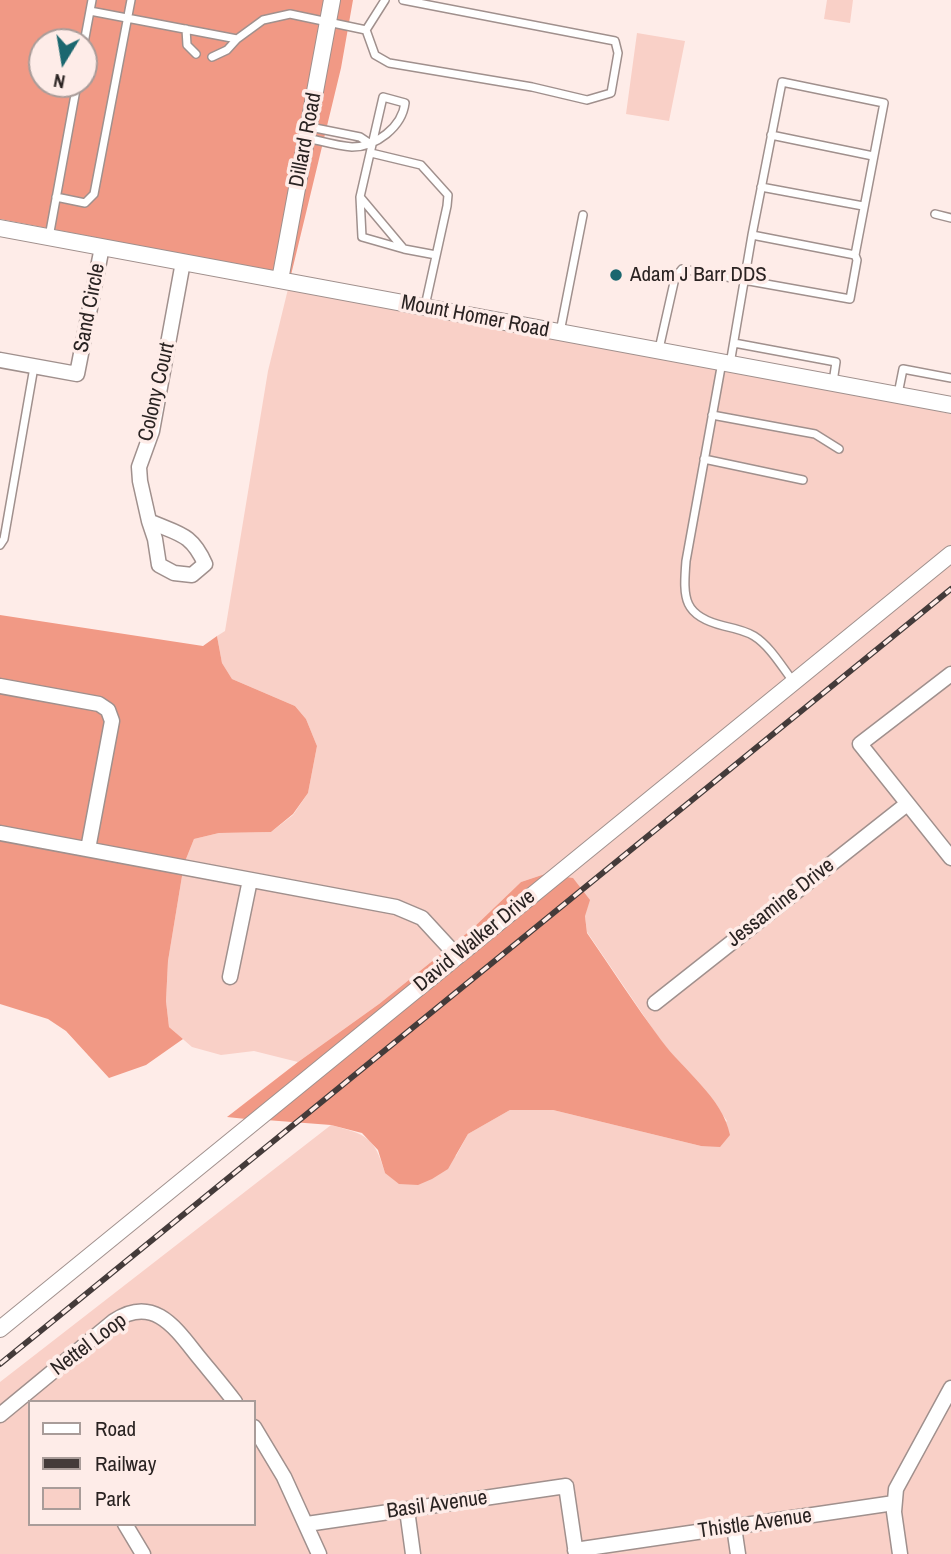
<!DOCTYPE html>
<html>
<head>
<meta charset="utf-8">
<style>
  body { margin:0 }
  #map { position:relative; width:951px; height:1554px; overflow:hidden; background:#feece8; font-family:"Archivo Narrow",sans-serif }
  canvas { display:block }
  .legend { position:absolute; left:28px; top:1400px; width:228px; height:126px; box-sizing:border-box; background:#feece8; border:2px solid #a99c99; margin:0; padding:9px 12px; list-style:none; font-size:21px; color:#2a2322 }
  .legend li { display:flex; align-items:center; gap:14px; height:35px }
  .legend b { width:35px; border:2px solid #a99c99 }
  .north { position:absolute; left:28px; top:28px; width:70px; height:70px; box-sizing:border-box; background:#feece8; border:2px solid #a99c99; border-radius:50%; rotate:191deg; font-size:19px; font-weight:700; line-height:28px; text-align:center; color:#2a2322 }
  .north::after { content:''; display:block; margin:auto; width:24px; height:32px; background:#1b676f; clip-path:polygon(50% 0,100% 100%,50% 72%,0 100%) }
</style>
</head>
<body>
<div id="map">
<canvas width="951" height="1554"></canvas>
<ul class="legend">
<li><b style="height:9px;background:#fff"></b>Road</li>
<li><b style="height:9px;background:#443b3a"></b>Railway</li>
<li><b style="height:19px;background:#f9d0c7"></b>Park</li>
</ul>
<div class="north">N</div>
</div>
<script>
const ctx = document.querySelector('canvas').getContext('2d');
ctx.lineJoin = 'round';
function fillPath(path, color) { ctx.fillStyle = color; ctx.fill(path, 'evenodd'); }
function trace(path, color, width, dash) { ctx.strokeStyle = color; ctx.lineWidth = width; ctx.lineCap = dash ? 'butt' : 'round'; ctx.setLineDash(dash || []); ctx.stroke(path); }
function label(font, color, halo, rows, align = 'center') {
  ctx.font = font + ' "Archivo Narrow",sans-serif'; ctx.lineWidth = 7; ctx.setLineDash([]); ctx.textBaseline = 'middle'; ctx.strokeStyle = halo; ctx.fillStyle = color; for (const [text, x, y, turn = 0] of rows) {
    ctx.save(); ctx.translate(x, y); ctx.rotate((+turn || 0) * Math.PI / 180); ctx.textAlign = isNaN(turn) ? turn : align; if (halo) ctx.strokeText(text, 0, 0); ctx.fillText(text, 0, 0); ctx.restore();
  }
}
fillPath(new Path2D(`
  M827,0H853L850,23L824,19Z
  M637,33L685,41L669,121L626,114Z
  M288,289L845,391L951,414V545L548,873L521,882L472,929L379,1004L298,1062L254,1051L221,1055L192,1047L169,1027L166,1001L168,961L184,864L194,839L219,833L271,832L293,815L308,793L317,746L306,719L295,706L232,679L222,663L217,636L225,631L268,371Z
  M951,562V1554H0V1382L331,1125C367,1135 374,1136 385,1173L456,1156L468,1134L510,1110H553L701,1146L727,1121L714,1103L661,1041L587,932L585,916L565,877ZM30,1402H254V1524H30Z`), '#f9d0c7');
fillPath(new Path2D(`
  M0,0H326L275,272L0,219ZM42,42H84V84H42Z
  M339,0H353L341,68L291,275L287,274Z
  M0,615L203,646L217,636L222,663L232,679L295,706L306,719L317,746L308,793L293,814L271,832L219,833L194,839L184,864L168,961L166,1001L169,1027L183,1039L146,1065L109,1078L66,1031L48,1019L0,1004Z
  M548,873L246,1119L227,1117L298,1062L379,1004L472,929L521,882Z
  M565,877L573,878L590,900L585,916L587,933C611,968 635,1005 661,1040C683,1070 723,1098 730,1135L720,1147L701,1146L553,1110H510L468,1134L448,1169L432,1179L418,1185L399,1184L385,1173L378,1150L362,1133L331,1125L266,1120Z`), '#f19985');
const service = new Path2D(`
  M90,11L237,39L263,20L290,14L366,30
  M186,29L187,45L196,54
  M366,30L375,55L389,63L532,87L587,100L611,93L618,53L615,41L403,0
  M366,30L385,0
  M84,43L92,0
  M212,57L227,50L237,39
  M782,82L884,103L855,255L752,235Z
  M310,127L360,137L369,143
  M771,135L873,156
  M307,138C321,141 337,146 352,147C376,147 402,127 405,103L383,97L360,197L362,237L404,249L436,255
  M371,153L421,165L448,195L447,206L425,306
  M761,187L863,206
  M56,197L85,203L94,194L131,0
  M361,198L403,248
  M935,214L951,218
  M49,237L77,84
  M560,332L583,215
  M734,343L836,362L833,382
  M659,349L675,278L682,269L850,299L857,260L855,255
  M722,362L686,561C683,599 683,616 724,626C733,628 746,631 754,636C770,646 782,667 793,681
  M730,364L752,235
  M898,394L903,369L951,378
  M712,415L815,434L839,449
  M704,459L803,480
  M0,545L4,539L34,367`);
const minor = new Path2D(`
  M0,360L77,374L102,247
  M149,521C177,534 191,532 205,564L192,575L174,573L159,565L155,539L149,521L140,481L139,467L152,431L183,262
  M951,674L860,744L951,858
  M0,686L99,704L108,710L112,721L88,849
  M0,833L396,907L422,918L457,956
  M230,977L250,880
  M655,1003L907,804
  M0,1415L114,1321C153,1295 175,1327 197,1355C210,1371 223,1386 235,1402
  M254,1427L284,1477L319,1554
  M407,1510L413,1554
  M125,1524L143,1554
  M307,1524L566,1486L576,1554
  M734,1527L738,1554
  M575,1550L894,1503
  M900,1554L894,1512L896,1489L951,1388`);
const tertiary = new Path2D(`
  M0,228L951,405
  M280,280L332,0
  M0,1329L951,554`);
trace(service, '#a0908d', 10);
trace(minor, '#a0908d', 17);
trace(tertiary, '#a0908d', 18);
trace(service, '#fff', 7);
trace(minor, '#fff', 14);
trace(tertiary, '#fff', 16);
const rail = new Path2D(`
  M0,1364L951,589`);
trace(rail, '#443b3a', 6);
trace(rail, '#feece8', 3.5, [10]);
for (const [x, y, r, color] of [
  [616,275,7,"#1b676f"]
]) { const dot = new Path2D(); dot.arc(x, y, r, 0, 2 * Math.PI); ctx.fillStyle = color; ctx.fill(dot); trace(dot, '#feece8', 2.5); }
label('21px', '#2a2322', '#feece8', [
  ["Dillard Road",306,140,-79],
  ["Sand Circle",90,308,-79],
  ["Mount Homer Road",475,317,11],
  ["Colony Court",157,392,-77],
  ["Jessamine Drive",781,903,-38],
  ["David Walker Drive",475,941,-39],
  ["Nettel Loop",89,1345,-37],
  ["Basil Avenue",437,1505,-8],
  ["Thistle Avenue",755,1524,-8]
]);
label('21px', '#2a2322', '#feece8', [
  ["Adam J Barr DDS",630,275]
], 'left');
</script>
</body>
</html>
